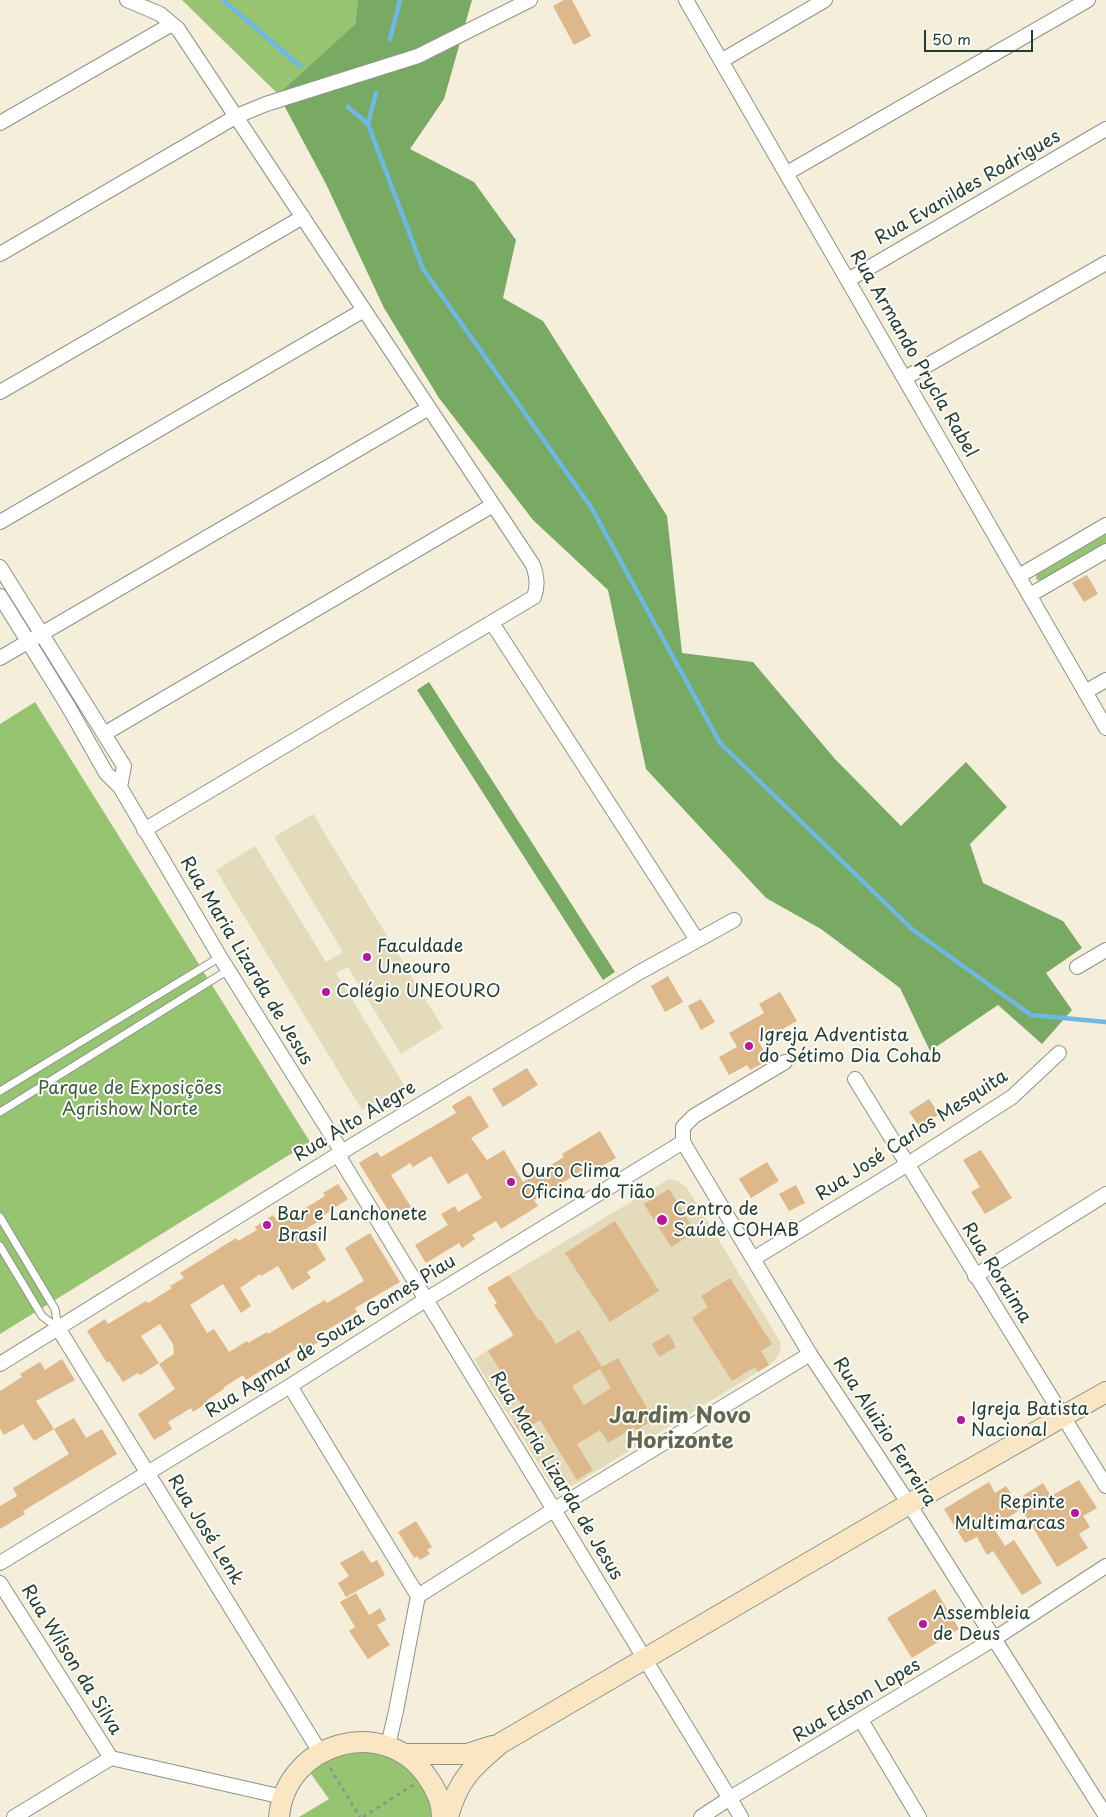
<!DOCTYPE html>
<html>
<head>
<meta charset="utf-8">
<style>
  body { margin:0 }
  #map { position:relative; width:1106px; height:1817px; overflow:hidden; background:#f4eeda; font-family:"Playpen Sans",sans-serif }
  canvas { display:block }
  .scale { position:absolute; left:924px; top:30px; width:109px; height:22px; box-sizing:border-box; border:2px solid #1f3d34; border-top:0; padding-left:6px; font-size:15px; line-height:18px; white-space:nowrap; color:#1f3d34; -webkit-text-stroke:4px #fdfcf7; paint-order:stroke }
</style>
</head>
<body>
<div id="map">
<canvas width="1106" height="1817"></canvas>
<div class="scale">50 m</div>
</div>
<script>
const ctx = document.querySelector('canvas').getContext('2d');
ctx.lineJoin = 'round';
function fillPath(path, color) { ctx.fillStyle = color; ctx.fill(path, 'evenodd'); }
function trace(path, color, width, dash) { ctx.strokeStyle = color; ctx.lineWidth = width; ctx.lineCap = dash ? 'butt' : 'round'; ctx.setLineDash(dash || []); ctx.stroke(path); }
function label(font, color, halo, rows, align = 'center') {
  ctx.font = font + ' "Playpen Sans",sans-serif'; ctx.lineWidth = 4; ctx.setLineDash([]); ctx.textBaseline = 'middle'; ctx.strokeStyle = halo; ctx.fillStyle = color; for (const [text, x, y, turn = 0] of rows) {
    ctx.save(); ctx.translate(x, y); ctx.rotate((+turn || 0) * Math.PI / 180); ctx.textAlign = isNaN(turn) ? turn : align; if (halo) ctx.strokeText(text, 0, 0); ctx.fillText(text, 0, 0); ctx.restore();
  }
}
fillPath(new Path2D(`
  M313,814L443,1028L401,1054L348,967L336,973L404,1085L362,1110L216,870L255,846L326,962L343,952L274,837Z
  M669,1179L678,1181L687,1188L778,1338L781,1344L780,1351L776,1359L769,1365L572,1486H557L548,1479L474,1359L537,1319L509,1275Z`), '#e4dbba');
fillPath(new Path2D(`
  M182,0H358L355,24L278,94Z
  M1106,534V543L1040,581L1036,579L1037,574Z
  M35,702L310,1142L0,1334V724Z
  M367,1751C375,1753 384,1754 391,1757C413,1768 431,1792 432,1817H299L329,1799L309,1771L343,1752Z`), '#97c471');
fillPath(new Path2D(`
  M358,0H472L444,99L410,149L474,182L516,240L503,298L543,321L667,516L682,653L753,662L835,759L901,826L966,762L1007,807L970,844L983,883L1063,921L1082,948L1046,973L1072,1010L1042,1044L998,1005L930,1051L900,988L821,929L766,898L646,769L608,590L533,520L439,398L384,308L326,184L278,94L355,24Z
  M429,682L615,972L603,980L417,690Z`), '#79aa63');
trace(new Path2D(`
  M223,0L300,66
  M390,39L400,0
  M376,93L368,124L423,269L591,507L720,743L913,930L1031,1015L1106,1022
  M348,107L368,124`), '#6eb8e6', 4.5);
fillPath(new Path2D(`
  M564,0H572L591,36L574,45L553,6Z
  M1087,575L1098,594L1084,602L1072,583Z
  M668,976L683,1002L665,1012L651,986Z
  M780,992L797,1021L759,1042L769,1060L750,1070L747,1065L729,1075L719,1057L737,1047L729,1033L764,1013L759,1004Z
  M701,999L715,1022L701,1030L688,1006Z
  M527,1068L538,1085L503,1107L492,1089Z
  M470,1095L489,1127L471,1138L487,1160L504,1150L523,1182L564,1157L562,1154L600,1131L616,1158L593,1171L590,1166L567,1180L534,1200L538,1206L501,1229L496,1221L472,1235L475,1239L462,1248L459,1243L426,1263L415,1245L448,1225L441,1214L455,1206L458,1212L482,1198L467,1173L448,1184L431,1156L413,1167L410,1163L391,1175L411,1207L393,1218L359,1163L377,1152L381,1157L456,1113L452,1106Z
  M929,1099L939,1114L920,1127L909,1112Z
  M981,1150L1012,1198L985,1214L971,1192L980,1187L963,1160Z
  M767,1162L779,1181L751,1198L739,1179Z
  M338,1184L348,1199L321,1217L323,1219L307,1228L326,1260L307,1272L311,1278L292,1290L278,1266L261,1276L260,1274L240,1288L251,1306L241,1313L223,1284L190,1305L207,1333L214,1329L229,1352L247,1341L248,1343L267,1332L268,1334L325,1300L327,1303L364,1281L345,1248L370,1233L400,1282L355,1308L357,1312L317,1336L320,1341L304,1351L301,1346L246,1380L243,1375L223,1388L224,1389L207,1400L208,1402L193,1412L191,1408L168,1422L172,1429L154,1440L138,1414L175,1389L159,1364L174,1354L173,1344L160,1324L141,1336L159,1363L140,1375L138,1373L123,1382L109,1361L107,1363L87,1331L105,1319L108,1324L146,1301L148,1303L172,1288L170,1286L184,1278L180,1273L236,1238L238,1241L257,1230L255,1227L273,1215L278,1222L295,1213L296,1214L325,1196L323,1193Z
  M796,1185L805,1203L789,1211L779,1194Z
  M669,1189L695,1232L671,1247L644,1204Z
  M615,1221L659,1291L610,1322L565,1253Z
  M509,1275L539,1321L541,1320L556,1344L579,1330L602,1367L618,1358L654,1420L636,1430L634,1427L608,1443L600,1430L577,1444L593,1470L577,1480L540,1420L520,1432L514,1422L527,1414L488,1351L514,1336L494,1305L497,1303L487,1288ZM600,1369L611,1388L584,1405L572,1386Z
  M730,1278L772,1344L761,1351L769,1365L758,1372L755,1367L732,1381L692,1318L708,1307L701,1296Z
  M669,1334L676,1347L659,1357L652,1344Z
  M62,1359L75,1380L36,1401L54,1429L34,1441L23,1424L4,1435L0,1429V1391L22,1377L20,1374L40,1362L45,1370Z
  M74,1418L86,1438L102,1429L117,1454L23,1511L25,1514L0,1529V1506L17,1496L13,1488L69,1454L54,1429Z
  M1079,1480L1097,1508L1083,1516L1090,1527L1079,1534L1088,1548L1057,1567L1016,1500L1043,1483L1051,1496Z
  M989,1482L995,1493L1006,1486L1021,1509L993,1527L1005,1546L1014,1540L1042,1583L1022,1595L993,1551L987,1555L977,1537L965,1543L944,1509Z
  M416,1521L432,1547L427,1550L430,1554L420,1560L417,1556L414,1558L398,1532Z
  M363,1550L371,1563L377,1560L385,1575L346,1597L338,1583L349,1576L340,1563Z
  M935,1589L959,1629L912,1658L887,1618Z
  M356,1593L369,1615L380,1608L386,1620L377,1625L390,1645L368,1659L349,1631L355,1627L340,1602Z`), '#ddb88a');
const lane = new Path2D(`
  M0,1091L220,957
  M0,1112L228,970
  M0,1217L55,1309L58,1328
  M0,1246L42,1316L58,1328`);
const street = new Path2D(`
  M127,0L160,14L178,29L533,565C537,577 538,586 534,597L144,830
  M686,0L1106,728
  M721,61L825,0
  M0,123L172,24
  M787,173L1088,0
  M0,254L237,116L266,104L418,56L530,0
  M848,280L1106,129
  M905,378L1106,263
  M0,392L303,217
  M0,522L364,310
  M0,567L124,766L120,787
  M1019,576L1106,525
  M1030,595L1106,551
  M0,596L68,706L106,773L120,787L220,957L342,1152
  M492,623L697,940
  M0,658L429,408
  M1085,692L1106,680
  M104,734L493,505
  M1077,967L1106,950
  M855,1079L1106,1486
  M683,1142L810,1354L909,1504L1106,1816
  M683,1142V1127L694,1116L785,1062
  M338,1155L741,1817
  M753,1259L908,1164L1012,1097L1059,1053
  M975,1276L1106,1194
  M58,1328L320,1752
  M0,1364L358,1142L640,972L734,920
  M290,1386L418,1596
  M0,1563L290,1386L427,1299L683,1142
  M0,1583L111,1758
  M418,1596L555,1509L810,1354
  M861,1720L919,1817
  M388,1746L396,1711L418,1596
  M14,1817L111,1758L283,1797
  M701,1817L730,1798L994,1639L1106,1566`);
const secondary = new Path2D(`
  M405,1754H467L492,1746
  M279,1817C286,1741 386,1714 428,1778C436,1789 442,1803 442,1817
  M448,1817C458,1780 472,1767 501,1743L909,1504L1106,1392`);
trace(lane, '#8a9687', 9);
trace(street, '#8a9687', 16);
trace(secondary, '#8a9687', 22);
trace(new Path2D(`
  M330,1768L360,1817
  M363,1817L413,1785`), '#8a9687', 2.5, [4, 4]);
trace(lane, '#fff', 7);
trace(street, '#fff', 14);
trace(secondary, '#fbe6c3', 20);
for (const [x, y, r, color] of [
  [367,957,5,"#b5179e"],
  [326,992,5,"#b5179e"],
  [749,1046,5,"#b5179e"],
  [511,1182,5,"#b5179e"],
  [662,1220,6,"#b5179e"],
  [267,1225,5,"#b5179e"],
  [961,1420,5,"#b5179e"],
  [1075,1513,5,"#b5179e"],
  [923,1624,5,"#b5179e"]
]) { const dot = new Path2D(); dot.arc(x, y, r, 0, 2 * Math.PI); ctx.fillStyle = color; ctx.fill(dot); trace(dot, '#fdfcf7', 2); }
label('18px', '#1f3d34', '#fdfcf7', [
  ["Rua Evanildes Rodrigues",968,188,-30],
  ["Rua Armando Prycla Rabel",913,354,60],
  ["Rua Maria Lizarda de Jesus",246,961,59],
  ["Rua Alto Alegre",355,1122,-31],
  ["Rua José Carlos Mesquita",912,1136,-33],
  ["Rua Roraima",996,1273,58],
  ["Rua Agmar de Souza Gomes Piau",331,1337,-32],
  ["Rua Aluizio Ferreira",884,1432,57],
  ["Rua Maria Lizarda de Jesus",556,1476,59],
  ["Rua José Lenk",205,1530,58],
  ["Rua Wilson da Silva",71,1660,58],
  ["Rua Edson Lopes",857,1701,-31]
]);
label('18px', '#1f3d34', '#fdfcf7', [
  ["Faculdade",377,947],
  ["Uneouro",377,968],
  ["Colégio UNEOURO",336,992],
  ["Igreja Adventista",759,1036],
  ["do Sétimo Dia Cohab",759,1057],
  ["Ouro Clima",521,1172],
  ["Oficina do Tião",521,1193],
  ["Centro de",673,1210],
  ["Saúde COHAB",673,1231],
  ["Bar e Lanchonete",277,1215],
  ["Brasil",277,1236],
  ["Igreja Batista",971,1410],
  ["Nacional",971,1431],
  ["Repinte",1065,1503,"right"],
  ["Multimarcas",1065,1524,"right"],
  ["Assembleia",933,1614],
  ["de Deus",933,1635]
], 'left');
label('18px', '#3d5f43', '#fdfcf7', [
  ["Parque de Exposições",130,1089],
  ["Agrishow Norte",130,1110]
]);
label('bold 22px', '#626852', '#fdfcf7', [
  ["Jardim Novo",680,1417],
  ["Horizonte",680,1442]
]);
</script>
</body>
</html>
